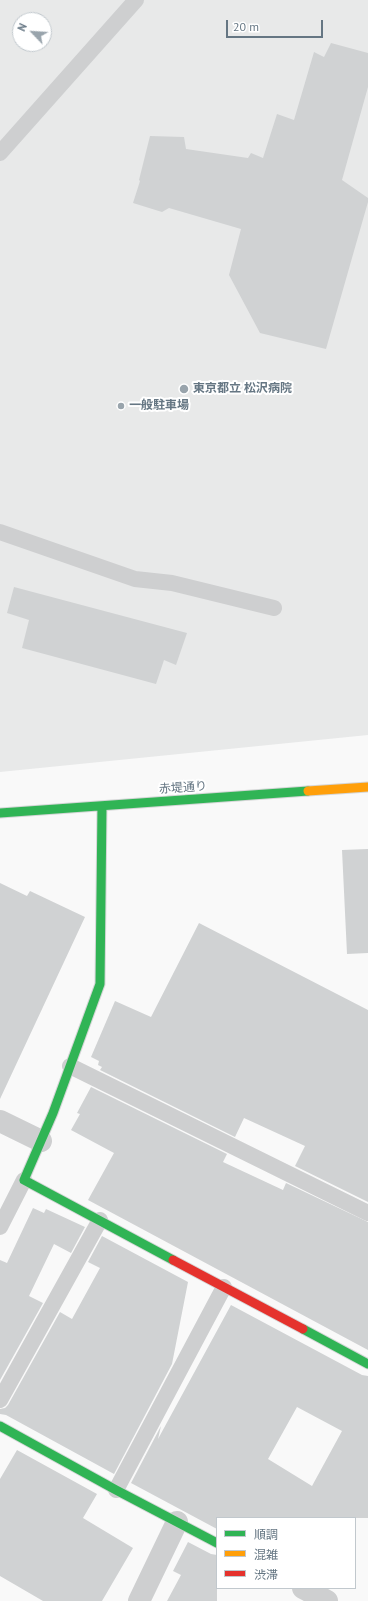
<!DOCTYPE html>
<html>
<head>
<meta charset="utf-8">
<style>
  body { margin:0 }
  #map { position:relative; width:368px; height:1601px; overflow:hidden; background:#f9f9f9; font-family:"PT Sans","Noto Sans JP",sans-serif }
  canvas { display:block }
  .legend { position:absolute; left:216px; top:1517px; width:140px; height:72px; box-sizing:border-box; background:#fff; border:1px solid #c1c8cd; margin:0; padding:5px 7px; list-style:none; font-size:12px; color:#657683 }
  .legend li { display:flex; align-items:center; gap:8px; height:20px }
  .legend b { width:20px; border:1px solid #c1c8cd }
  .north { position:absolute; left:12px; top:12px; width:40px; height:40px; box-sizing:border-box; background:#fff; border:1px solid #c1c8cd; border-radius:50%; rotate:295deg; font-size:11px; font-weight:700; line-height:16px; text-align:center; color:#657683 }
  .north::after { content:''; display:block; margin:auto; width:14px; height:18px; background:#99a4ac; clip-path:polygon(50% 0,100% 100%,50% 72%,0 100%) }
  .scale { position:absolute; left:226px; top:20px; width:97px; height:18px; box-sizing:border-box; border:2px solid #657683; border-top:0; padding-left:5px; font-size:12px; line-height:14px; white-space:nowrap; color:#657683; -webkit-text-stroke:3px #fff; paint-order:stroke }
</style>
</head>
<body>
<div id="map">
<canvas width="368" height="1601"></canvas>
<ul class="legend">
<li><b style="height:5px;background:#30b455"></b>順調</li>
<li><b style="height:5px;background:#ff9f0a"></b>混雑</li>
<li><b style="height:5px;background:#e5322d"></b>渋滞</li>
</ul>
<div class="north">N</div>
<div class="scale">20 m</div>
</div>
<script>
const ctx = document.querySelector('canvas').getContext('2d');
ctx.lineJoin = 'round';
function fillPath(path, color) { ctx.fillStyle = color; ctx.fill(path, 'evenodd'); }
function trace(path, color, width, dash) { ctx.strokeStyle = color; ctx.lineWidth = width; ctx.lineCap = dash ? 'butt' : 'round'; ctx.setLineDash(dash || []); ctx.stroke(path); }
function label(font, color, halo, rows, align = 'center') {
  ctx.font = font + ' "PT Sans","Noto Sans JP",sans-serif'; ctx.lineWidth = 4; ctx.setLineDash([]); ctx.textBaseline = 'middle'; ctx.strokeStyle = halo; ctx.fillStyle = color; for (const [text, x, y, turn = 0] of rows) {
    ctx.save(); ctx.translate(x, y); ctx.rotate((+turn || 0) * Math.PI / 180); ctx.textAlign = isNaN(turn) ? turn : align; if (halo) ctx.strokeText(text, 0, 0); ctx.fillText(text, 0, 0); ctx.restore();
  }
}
fillPath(new Path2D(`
  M0,0H368V735L0,772ZM20,20H44V44H20Z`), '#e8e9e9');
fillPath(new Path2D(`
  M331,43L368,53V87L342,180L368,198V202L326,349L260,333L229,275L241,229L169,208L162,212L133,203L140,181L139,180L150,136L184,137L186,149L248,158L251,153L263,158L277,114L294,120L314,52L324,57Z
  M14,587L187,633L176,665L164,660L156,684L22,648L29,620L7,613Z
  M368,849V953L347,954L342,850Z
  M0,883L27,896L30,891L85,917L0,1099Z
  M199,923L368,1010V1202L295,1166L305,1146L244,1118L235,1137L100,1070L102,1067L98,1065L99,1061L91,1057L115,1001L151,1017Z
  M91,1087L227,1154L223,1162L283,1190L286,1183L368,1222V1350L88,1200L114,1153L71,1130L80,1114L77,1113Z
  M33,1208L44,1213L46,1209L85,1227L71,1253L54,1244L29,1296L43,1303L0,1380V1260L7,1263Z
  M102,1236L188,1282L172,1364L114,1474L6,1415L0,1414V1409L5,1408L8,1405L60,1312L72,1319L100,1268L88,1262Z
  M231,1305L362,1375L368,1376V1518H217V1529L131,1483L161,1426L158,1439ZM297,1407L342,1431L312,1486L268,1459Z
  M17,1450L97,1494L83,1518L133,1548L102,1601H43L0,1576V1479Z
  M188,1542L211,1554L217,1555V1601H167L181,1575L173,1571Z`), '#d0d2d3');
const fast = new Path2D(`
  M102,806L100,984L53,1113L24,1180L173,1260
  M0,813L308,791
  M303,1329L368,1364
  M0,1426L116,1490L217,1543`);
const slow = new Path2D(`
  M308,791L368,787`);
const jam = new Path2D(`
  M173,1260L303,1329`);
trace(fast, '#d5d6d7', 11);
trace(slow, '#d5d6d7', 11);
trace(jam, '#d5d6d7', 11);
trace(new Path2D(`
  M0,153L136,0
  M0,532L135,579L172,583L274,608
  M70,1066L368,1213
  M0,1227L24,1180
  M0,1400L100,1220
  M116,1490L224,1287`), '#cecfd0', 16);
trace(new Path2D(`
  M0,1121L41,1141
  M303,1588L327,1601
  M139,1601L177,1522`), '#cecfd0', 22);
trace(fast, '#30b455', 9);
trace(slow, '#ff9f0a', 9);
trace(jam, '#e5322d', 9);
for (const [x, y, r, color] of [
  [184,389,5,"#99a4ac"],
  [121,406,4,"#99a4ac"]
]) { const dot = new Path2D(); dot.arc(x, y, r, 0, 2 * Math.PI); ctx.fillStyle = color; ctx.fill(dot); trace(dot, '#fff', 1.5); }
label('bold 12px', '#657683', '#fff', [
  ["東京都立 松沢病院",193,389],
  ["一般駐車場",129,406]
], 'left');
label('12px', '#657683', '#fff', [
  ["赤堤通り",183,788,-4]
]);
</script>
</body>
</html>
